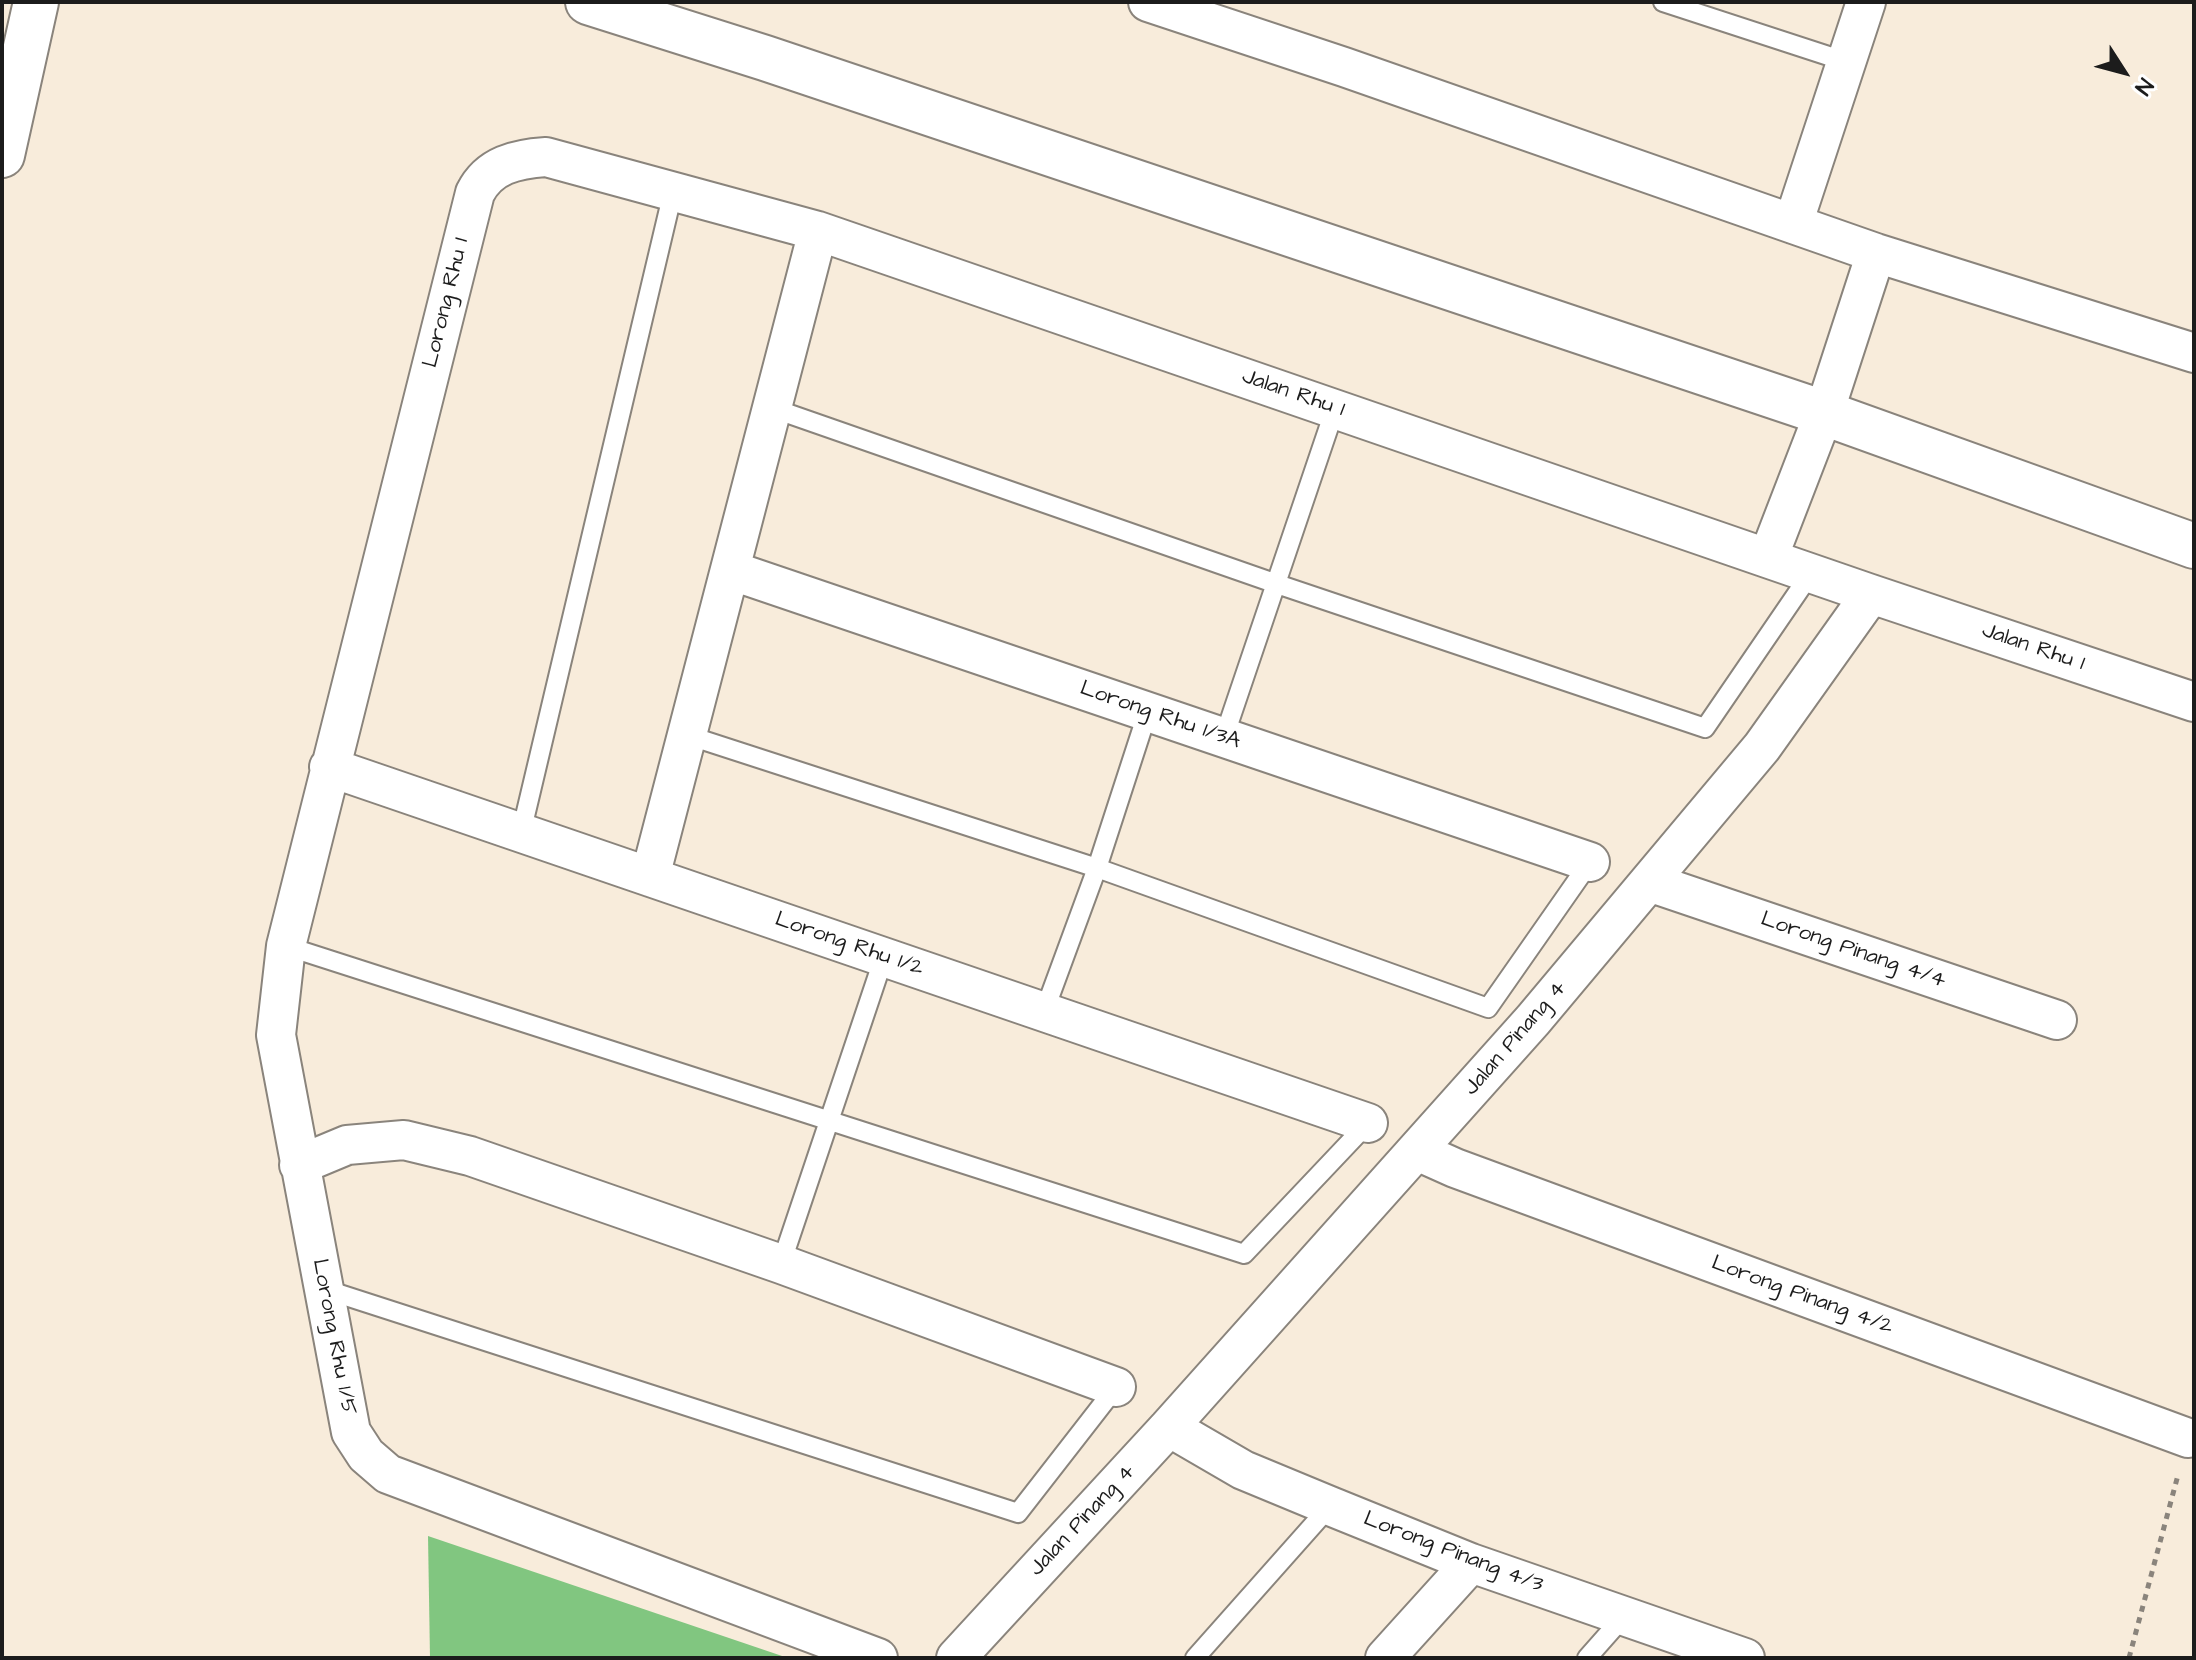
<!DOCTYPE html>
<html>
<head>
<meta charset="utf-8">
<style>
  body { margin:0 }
  #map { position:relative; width:2196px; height:1660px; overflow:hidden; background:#f8ecdb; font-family:"Architects Daughter",sans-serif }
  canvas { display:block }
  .frame { position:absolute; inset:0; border:4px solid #1c1c1c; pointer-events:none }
  .north { position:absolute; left:2084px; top:32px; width:80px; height:80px; -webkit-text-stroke:6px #fff; paint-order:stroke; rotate:126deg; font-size:22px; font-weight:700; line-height:32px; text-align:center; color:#1c1c1c }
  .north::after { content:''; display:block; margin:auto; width:28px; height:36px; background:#1c1c1c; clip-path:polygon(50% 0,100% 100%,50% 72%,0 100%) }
</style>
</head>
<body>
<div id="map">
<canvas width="2196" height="1660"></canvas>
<div class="frame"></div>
<div class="north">N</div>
</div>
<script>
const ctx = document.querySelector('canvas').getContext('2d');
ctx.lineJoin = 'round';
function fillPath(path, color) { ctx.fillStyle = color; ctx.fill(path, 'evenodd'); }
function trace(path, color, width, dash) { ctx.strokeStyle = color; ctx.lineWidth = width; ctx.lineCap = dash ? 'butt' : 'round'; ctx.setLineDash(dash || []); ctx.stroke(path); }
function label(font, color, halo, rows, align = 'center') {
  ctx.font = font + ' "Architects Daughter",sans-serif'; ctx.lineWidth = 6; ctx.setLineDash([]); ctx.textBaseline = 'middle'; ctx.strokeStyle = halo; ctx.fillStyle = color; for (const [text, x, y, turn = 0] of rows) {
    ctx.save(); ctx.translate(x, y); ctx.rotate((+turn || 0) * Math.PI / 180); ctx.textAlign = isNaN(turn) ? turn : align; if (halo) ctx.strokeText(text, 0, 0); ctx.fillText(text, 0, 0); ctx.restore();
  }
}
fillPath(new Path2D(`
  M428,1536L788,1658H430Z`), '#81c680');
const lane = new Path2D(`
  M1663,2L1847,62
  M772,408L1277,584L1705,728L1811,573
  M687,735L1097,868L1488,1008L1590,862
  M1224,737L1335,409
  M521,833L673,192
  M286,946L1244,1254L1368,1123
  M1044,1012L1097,868L1148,711
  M781,1264L884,957
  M324,1289L1018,1513L1116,1387
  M1195,1658L1330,1506
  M1587,1658L1625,1615`);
const street = new Path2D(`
  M1148,2L1344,67L1876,253L2194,353
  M1793,224L1866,2
  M1768,558L1824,413L1876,253
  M730,570L1590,862
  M329,767L1368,1123
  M650,877L818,231
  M1649,882L2057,1020
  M1417,1151L1455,1168L2188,1438
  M299,1165L347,1145L404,1140L470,1156L781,1264L1116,1387
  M1169,1427L1243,1470L1330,1506L1471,1563L1745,1658
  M878,1658L388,1474L366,1455L351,1432L276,1035L286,946L475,193C489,165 516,159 546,157L818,231L1871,594L2194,702
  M956,1658L1169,1427L1533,1020L1762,747L1871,594
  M1385,1658L1471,1563`);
const secondary = new Path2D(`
  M588,2L765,58L1824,413L2194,546`);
const highway = new Path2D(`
  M2,155L36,2`);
trace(lane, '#8a847c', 22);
trace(street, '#8a847c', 42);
trace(secondary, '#8a847c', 48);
trace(highway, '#8a847c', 48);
trace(new Path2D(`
  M2129,1658L2178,1475`), '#8a847c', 5, [6, 6]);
trace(lane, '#fff', 18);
trace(street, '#fff', 38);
trace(secondary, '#fff', 44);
trace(highway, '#fff', 44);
label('22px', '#1c1c1c', '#fff', [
  ["Lorong Rhu 1",447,303,-76],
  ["Jalan Rhu 1",1293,394,19],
  ["Jalan Rhu 1",2033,648,19],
  ["Lorong Rhu 1/3A",1160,716,19],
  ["Lorong Rhu 1/2",849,945,19],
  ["Lorong Pinang 4/4",1853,951,19],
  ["Jalan Pinang 4",1516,1039,-49],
  ["Lorong Pinang 4/2",1802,1296,20],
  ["Lorong Rhu 1/5",333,1337,79],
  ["Jalan Pinang 4",1083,1521,-47],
  ["Lorong Pinang 4/3",1453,1553,21]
]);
</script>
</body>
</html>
